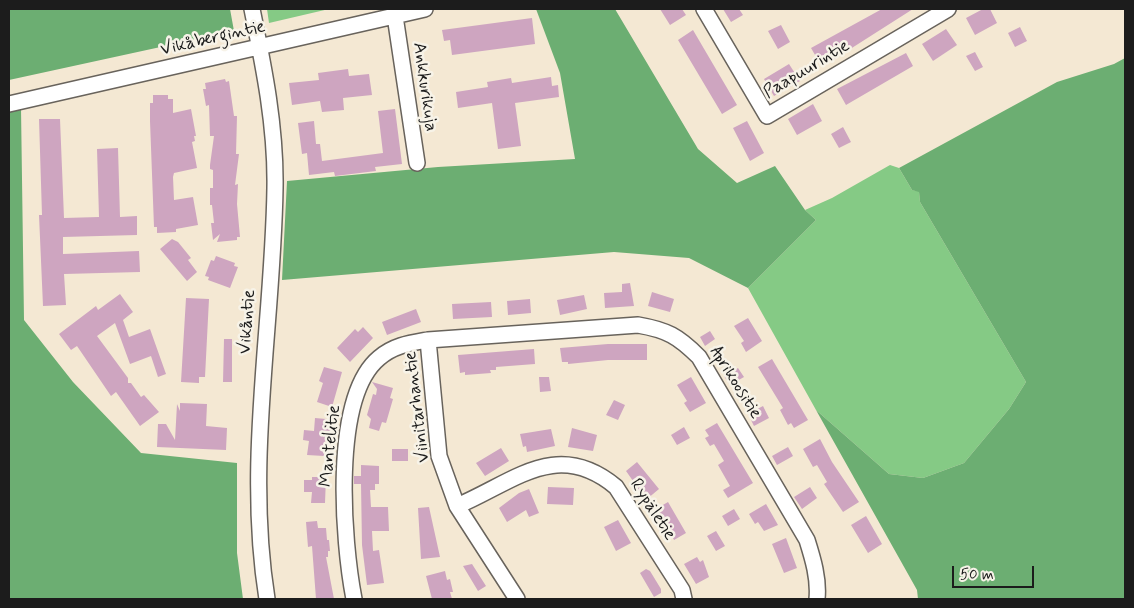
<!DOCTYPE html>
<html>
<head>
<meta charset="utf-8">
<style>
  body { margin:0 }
  #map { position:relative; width:1134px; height:608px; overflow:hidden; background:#f4e8d3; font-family:Mynerve,sans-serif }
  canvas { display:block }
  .frame { position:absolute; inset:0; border:10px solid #1c1c1c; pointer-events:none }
  .scale { position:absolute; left:952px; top:566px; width:82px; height:22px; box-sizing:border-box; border:2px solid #1c1c1c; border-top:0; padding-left:6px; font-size:15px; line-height:18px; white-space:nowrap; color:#1c1c1c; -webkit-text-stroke:4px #f7f3e8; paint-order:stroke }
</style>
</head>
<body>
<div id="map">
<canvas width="1134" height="608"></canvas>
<div class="frame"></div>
<div class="scale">50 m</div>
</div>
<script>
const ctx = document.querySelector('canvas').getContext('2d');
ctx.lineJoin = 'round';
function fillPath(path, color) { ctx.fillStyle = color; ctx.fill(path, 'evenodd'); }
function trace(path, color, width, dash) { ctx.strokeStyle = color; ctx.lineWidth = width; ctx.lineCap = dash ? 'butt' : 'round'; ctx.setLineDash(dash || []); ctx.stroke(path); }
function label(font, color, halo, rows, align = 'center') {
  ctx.font = font + ' Mynerve,sans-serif'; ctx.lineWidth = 5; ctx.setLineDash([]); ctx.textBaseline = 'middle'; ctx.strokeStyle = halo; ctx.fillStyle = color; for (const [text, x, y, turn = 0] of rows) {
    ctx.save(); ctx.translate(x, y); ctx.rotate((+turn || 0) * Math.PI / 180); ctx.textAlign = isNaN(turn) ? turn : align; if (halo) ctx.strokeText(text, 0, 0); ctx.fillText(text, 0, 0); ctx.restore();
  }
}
fillPath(new Path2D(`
  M267,9H329L269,23Z
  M890,165L899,168L912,190L919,191L920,202L1026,382L1009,409L964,463L923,478L889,474L816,410L748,288L816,220L805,210L832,198Z`), '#85ca85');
fillPath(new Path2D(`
  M9,9H230L234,31L9,80Z
  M536,9H615L698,149L737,183L775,166L805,210L816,220L748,288L689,258L614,252L282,280L287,181L438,167L575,159L560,73Z
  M1125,58V599H918L917,590L816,410L889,474L923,478L964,463L1009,409L1026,382L920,202L919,192L912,190L899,168L1057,82L1114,64Z
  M21,108L24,320L73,382L141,453L237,463V553L243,599H9V112Z`), '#6cae72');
fillPath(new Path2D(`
  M660,9H682L686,15L670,25Z
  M723,9H739L743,15L731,22Z
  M882,9H913L822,67L811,48Z
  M983,9H990L997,23L975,35L966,18Z
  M532,18L535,44L452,55L450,40L444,41L442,30Z
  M781,25L790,42L778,49L768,31Z
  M1020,27L1027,41L1015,47L1008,33Z
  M946,29L957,45L933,61L922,44Z
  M693,30L737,105L722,114L678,40Z
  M975,52L983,67L975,71L966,56Z
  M906,53L913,66L846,105L837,89Z
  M789,64L800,81L774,96L764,79Z
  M348,69L349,76L369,74L372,95L343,98L344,110L322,112L320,101L292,105L289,83L319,80L318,73Z
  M551,77L552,86L558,85L559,97L515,103L521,146L498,149L492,103L458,108L456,92L488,87L487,82L511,78L512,83Z
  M225,79L226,82L229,81L234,116H237L236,154H239L235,185L238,184L237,204L240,237H237V240L217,242L220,234L213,240L211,223H214L212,205H210V188H213V170L210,169V165L214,136H210L209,105L206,106L203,89H206L205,83Z
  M153,95H168V99H173V113L191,109L196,136H194L195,141L192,142L197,168L174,173L173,177L174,200L193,197L198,225L176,229V232L157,233V227H154L150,121V103H153Z
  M813,104L822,121L797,135L788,119Z
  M395,109L402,164L375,167L376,171L335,176L334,172L309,175L307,153L302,154L298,123L314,121L316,144H320L322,161L383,153L378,111Z
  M39,119H60L64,218L99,217L97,149L118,148L120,217L137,216V235L63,237V254L139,251L140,272L64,274L66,305L43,306L39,215H42Z
  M747,121L764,153L750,161L733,128Z
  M843,127L851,142L839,148L831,134Z
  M172,239L178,242L191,258L188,260L197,272L187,281L160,249Z
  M216,256L235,263L234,266L238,267L230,288L208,280L209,277L205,276L211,260L214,261Z
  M630,283L634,306L605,308L604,293L622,292V284Z
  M652,292L674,299L670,312L648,306Z
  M120,294L133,312L123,320L129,337L150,329L166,374L158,377L151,356L130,364L115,323L97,336L128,378V383H131L141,397L144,395L159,412L140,426L116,392L111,396L77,346L71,350L59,334L96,306L98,310Z
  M584,295L587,309L560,315L557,300Z
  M186,298L209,299L205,377H199V383L181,382Z
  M530,299L531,313L508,315L507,301Z
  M491,302L492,317L453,319L452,304Z
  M416,309L421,322L387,335L382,322Z
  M748,318L762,341L746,352L741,343L744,341L734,326Z
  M363,327L373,338L350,362L337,348L355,329L358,332Z
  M710,331L715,339L705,346L700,337Z
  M224,339H232V382H223Z
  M608,344H647V360H608L568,364V362H562L560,348Z
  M534,349L535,364L496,367V370H490L491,373L465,375V372L460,373L458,355Z
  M772,359L808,420L794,428L791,423L788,425L780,410L783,408L758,367Z
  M324,367L342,372L332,407L317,402L323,383L319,381Z
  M738,368L744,377L730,385L724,376Z
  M539,377H549L551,391L540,392Z
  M691,377L706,403L690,412L684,403L687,401L677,385Z
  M372,382L393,388L390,398L393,399L386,423L382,422L379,431L369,428L371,419L367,415L373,394L376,395L377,389Z
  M614,400L625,405L618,420L606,415Z
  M180,403L207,404L206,426L227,428L226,450L157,447L158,424H166L175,440L177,404L180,411Z
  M763,406L769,418L754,426L748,414Z
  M315,418L326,419L325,426H331L329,445L326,444L324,456L307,455L309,441L303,440L304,430L314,431Z
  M717,423L753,483L728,498L723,490L730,486L718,465L724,461L714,444L710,446L705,438L709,436L705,430Z
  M684,427L690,438L677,445L671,435Z
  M572,428L597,435L593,451L568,447Z
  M551,429L555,446L527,452L526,446L523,447L520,434Z
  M820,439L832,462L859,502L843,512L824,484L827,482L817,465L813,467L803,449Z
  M788,447L793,456L777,465L772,456Z
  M501,448L509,461L485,476L476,463Z
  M392,449H408V461H392Z
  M637,462L659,489L647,499L637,489L638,488L626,471Z
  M361,465L379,466V484H375V490H370L371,507H388L389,531H372L373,551L379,550L384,583L367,585L362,545L361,484H354V476H361Z
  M312,477H326L325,503H311L312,492H304V480H312Z
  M548,487L574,488L573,505L547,504Z
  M810,487L817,498L802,509L794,497Z
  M529,489L539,513L529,517L526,510L507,522L499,508L519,493Z
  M668,502L686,533L674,540L672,536L669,538L666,534L664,535L656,521L658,520L655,515L658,514L656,509Z
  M766,504L778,525L764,531L758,522L755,524L749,514Z
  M429,507L440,557L421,559L418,508Z
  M734,509L740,519L728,526L722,516Z
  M866,516L882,544L868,553L851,525Z
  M618,520L631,543L616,551L604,527Z
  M317,521L318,528H326L327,540H329L330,551H328V557H326L334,599H316L312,546L308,547L306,522Z
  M716,531L725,546L716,551L707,536Z
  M786,538L797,568L784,573L772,544Z
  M697,557L700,562L703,560L709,577L696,584L684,564Z
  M472,564L486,586L478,591L463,566Z
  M646,569L650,571L661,589V593L654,597L640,573Z
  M445,571L447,580L450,579L453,592H450L452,599H432L426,576Z`), '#cea5c0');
const minor = new Path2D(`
  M252,9C264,68 276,127 275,188C273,326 245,462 267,599
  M704,9L767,116L948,9
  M395,16L417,163
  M9,104L425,9
  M428,340L439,456L457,506L517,599
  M457,506C514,482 557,438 616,487L682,590L684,599
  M354,599C343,542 331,398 379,358C394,345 411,343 428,340L638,325C667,330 678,336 699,357L807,540C813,559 819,579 817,599`);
trace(minor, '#68635c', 18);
trace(minor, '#fff', 15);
label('18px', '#1c1c1c', '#f7f3e8', [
  ["Vikåbergintie",213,39,-13],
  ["Paapuurintie",807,70,-31],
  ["Ankkurikuja",424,87,82],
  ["Vikåntie",248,322,-86],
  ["Aprikoositie",735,383,58],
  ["Viinitarhantie",418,407,-97],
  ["Mantelitie",331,446,-84],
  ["Rypäletie",652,510,57]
]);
</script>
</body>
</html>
